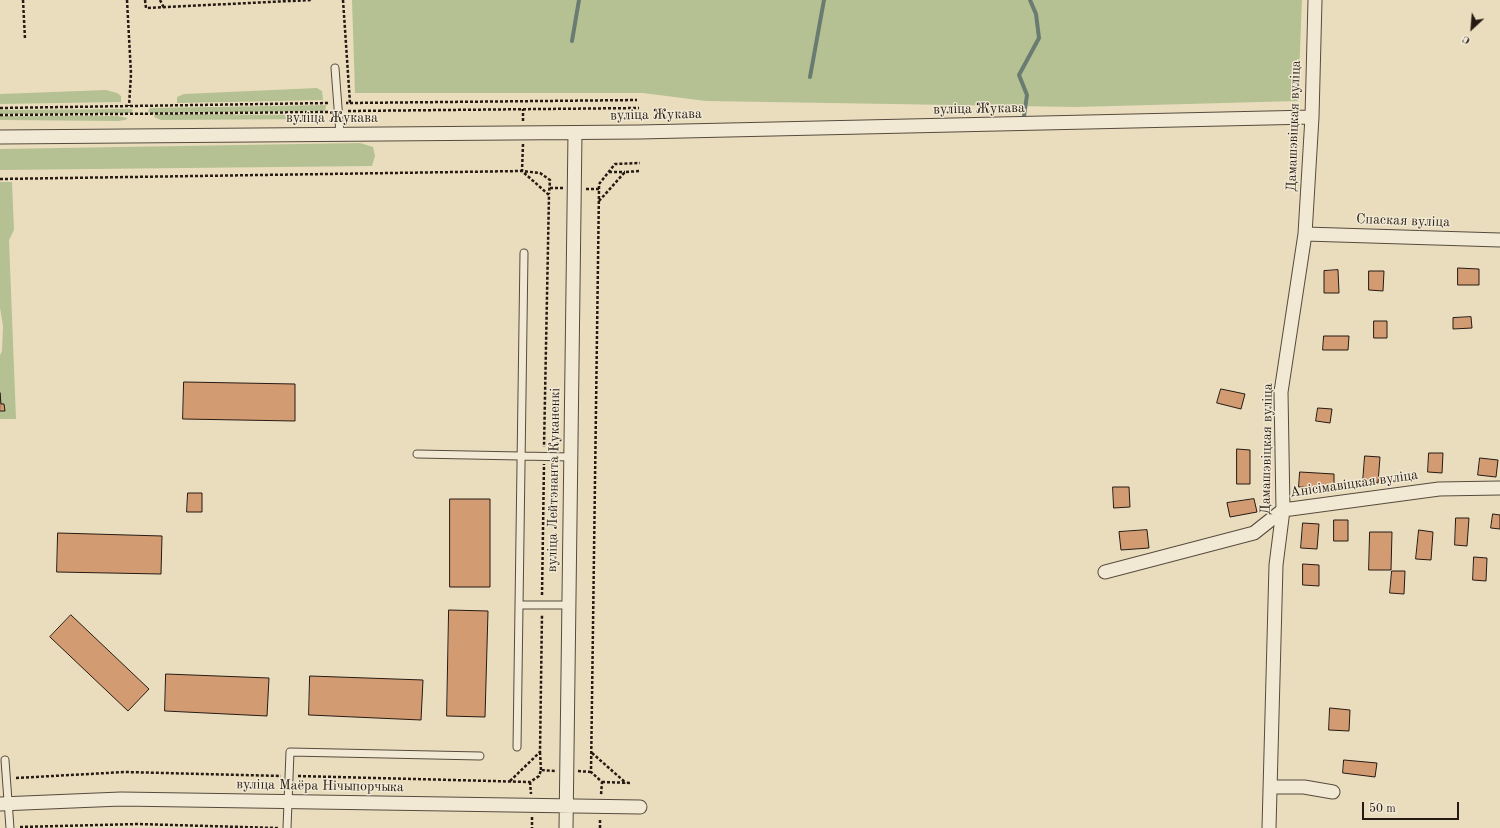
<!DOCTYPE html>
<html>
<head>
<meta charset="utf-8">
<style>
  body { margin:0 }
  #map { position:relative; width:1500px; height:828px; overflow:hidden; background:#eaddbd; font-family:"Old Standard TT",serif }
  canvas { display:block }
  .north { position:absolute; left:1452px; top:8px; width:40px; height:40px; -webkit-text-stroke:3px #f1e9d4; paint-order:stroke; rotate:206deg; font-size:11px; font-weight:700; line-height:16px; text-align:center; color:#251a14 }
  .north::after { content:''; display:block; margin:auto; width:14px; height:18px; background:#251a14; clip-path:polygon(50% 0,100% 100%,50% 72%,0 100%) }
  .scale { position:absolute; left:1362px; top:802px; width:97px; height:18px; box-sizing:border-box; border:2px solid #251a14; border-top:0; padding-left:5px; font-size:12px; line-height:14px; white-space:nowrap; color:#251a14; -webkit-text-stroke:3px #f1e9d4; paint-order:stroke }
</style>
</head>
<body>
<div id="map">
<canvas width="1500" height="828"></canvas>
<div class="north">С</div>
<div class="scale">50 m</div>
</div>
<script>
const ctx = document.querySelector('canvas').getContext('2d');
ctx.lineJoin = 'round';
function fillPath(path, color) { ctx.fillStyle = color; ctx.fill(path, 'evenodd'); }
function trace(path, color, width, dash) { ctx.strokeStyle = color; ctx.lineWidth = width; ctx.lineCap = dash ? 'butt' : 'round'; ctx.setLineDash(dash || []); ctx.stroke(path); }
function label(font, color, halo, rows, align = 'center') {
  ctx.font = font + ' "Old Standard TT",serif'; ctx.lineWidth = 3; ctx.setLineDash([]); ctx.textBaseline = 'middle'; ctx.strokeStyle = halo; ctx.fillStyle = color; for (const [text, x, y, turn = 0] of rows) {
    ctx.save(); ctx.translate(x, y); ctx.rotate((+turn || 0) * Math.PI / 180); ctx.textAlign = isNaN(turn) ? turn : align; if (halo) ctx.strokeText(text, 0, 0); ctx.fillText(text, 0, 0); ctx.restore();
  }
}
fillPath(new Path2D(`
  M352,0H1302L1298,101L1076,107L706,101L643,93H355Z
  M317,88L322,91L323,100L177,103V97L184,94Z
  M106,90L117,93L121,96V102L0,104V94Z
  M326,105L325,111L150,113L148,111L150,108Z
  M117,109H131L133,110L131,113L0,114V110Z
  M155,114L320,115L316,119L161,120L154,117Z
  M0,116H117L128,118L125,120L118,121L0,120Z
  M360,143L373,147L375,156L372,166L0,170V149Z
  M0,182H12L14,230L9,240L16,419H0V355L2,351L3,326L0,308Z`), '#b5c192');
trace(new Path2D(`
  M572,41L579,0
  M810,77L824,0
  M1024,116L1027,95L1019,75L1039,38L1036,14L1030,0`), '#6a7b72', 4);
const building = new Path2D(`
  M1458,268L1479,269V285H1458Z
  M1338,270L1339,293H1324V271Z
  M1369,271H1384L1383,291L1369,290Z
  M1471,317L1472,328L1453,329V318Z
  M1374,321H1387V338H1374Z
  M1324,336H1349L1348,350H1323Z
  M184,382L295,384V421L183,419Z
  M1221,389L1245,394L1241,409L1217,403Z
  M0,393L1,404H4L5,411H0Z
  M1318,408L1332,409L1330,423L1316,421Z
  M1237,449L1250,450V484H1237Z
  M1429,453H1443L1442,473L1428,472Z
  M1365,456L1380,457L1378,483L1363,482Z
  M1480,458L1498,460L1496,477L1478,475Z
  M1300,472L1334,474V489L1299,487Z
  M1113,487H1129L1130,507L1114,508Z
  M188,493H202V512H187Z
  M450,499H490V587H450Z
  M1254,499L1257,512L1230,517L1227,503Z
  M1493,514L1500,515V529L1491,528Z
  M1456,518H1469L1467,546L1455,545Z
  M1334,520H1348V541H1334Z
  M1303,523L1319,524L1317,549L1301,548Z
  M1147,530L1149,548L1121,550L1119,532Z
  M1419,530L1433,532L1431,560L1416,559Z
  M1370,532H1392L1391,570H1369Z
  M58,533L162,536L161,574L57,572Z
  M1474,557L1487,558L1486,581L1473,580Z
  M1303,564L1319,565V586L1303,585Z
  M1392,571H1405L1404,594L1390,593Z
  M449,610L488,611L485,717L447,716Z
  M71,615L149,689L128,711L50,637Z
  M166,674L269,678L267,716L165,711Z
  M310,676L423,680L421,720L309,715Z
  M1330,708L1350,710L1349,731L1329,730Z
  M1344,760L1377,763L1375,777L1343,773Z`);
fillPath(building, '#d39b72');
trace(building, '#251a14', 1);
const lane = new Path2D(`
  M335,68L340,134
  M417,454L572,457
  M519,605H569
  M517,747L524,253
  M5,760L10,828
  M287,828L290,752L480,756`);
const street = new Path2D(`
  M0,137L639,132L1312,117
  M1305,234L1500,240
  M1105,572L1254,533L1283,510L1439,489L1500,488
  M1270,787H1304L1333,792
  M0,804L121,799L640,807
  M566,828L575,133
  M1269,828L1276,565L1283,510L1281,392L1305,234L1312,117L1315,0`);
trace(lane, '#564b3e', 9);
trace(street, '#564b3e', 15);
trace(new Path2D(`
  M23,0L25,39
  M127,0L131,74L129,106
  M145,0L146,8L311,0
  M160,0L164,8
  M343,0L350,103H346
  M350,103L637,100
  M0,108L329,103
  M348,111L639,108
  M0,115L329,112
  M523,121V109
  M523,144L522,171L540,173L550,180L549,194
  M609,172H625
  M0,179L522,171L549,195L544,447
  M550,188H563
  M586,189H599L591,772L602,782L601,795
  M599,189V184L615,164L640,163
  M599,201L625,172L640,171
  M542,595L544,464
  M540,752L541,770
  M592,753L626,783
  M578,771L591,772
  M298,776L530,782L539,776L541,770L555,771
  M16,778L125,772L281,776
  M510,781L540,752L542,614
  M530,782L531,794
  M602,782L631,783
  M532,817V828
  M20,827L138,824L278,828
  M600,828V818`), '#251a14', 2.5, [3, 2]);
trace(lane, '#f1e9d4', 7);
trace(street, '#f1e9d4', 13);
label('14px', '#251a14', '#f1e9d4', [
  ["вуліца Жукава",979,109,-1],
  ["вуліца Жукава",656,115,-1],
  ["вуліца Жукава",332,118],
  ["Дамашэвіцкая вуліца",1294,126,-88],
  ["Спаская вуліца",1403,221,2],
  ["Дамашэвіцкая вуліца",1267,449,-89],
  ["вуліца Лейтэнанта Куканенкі",554,480,-89],
  ["Анісімавіцкая вуліца",1354,484,-8],
  ["вуліца Маёра Нічыпорчыка",320,786,1]
]);
</script>
</body>
</html>
